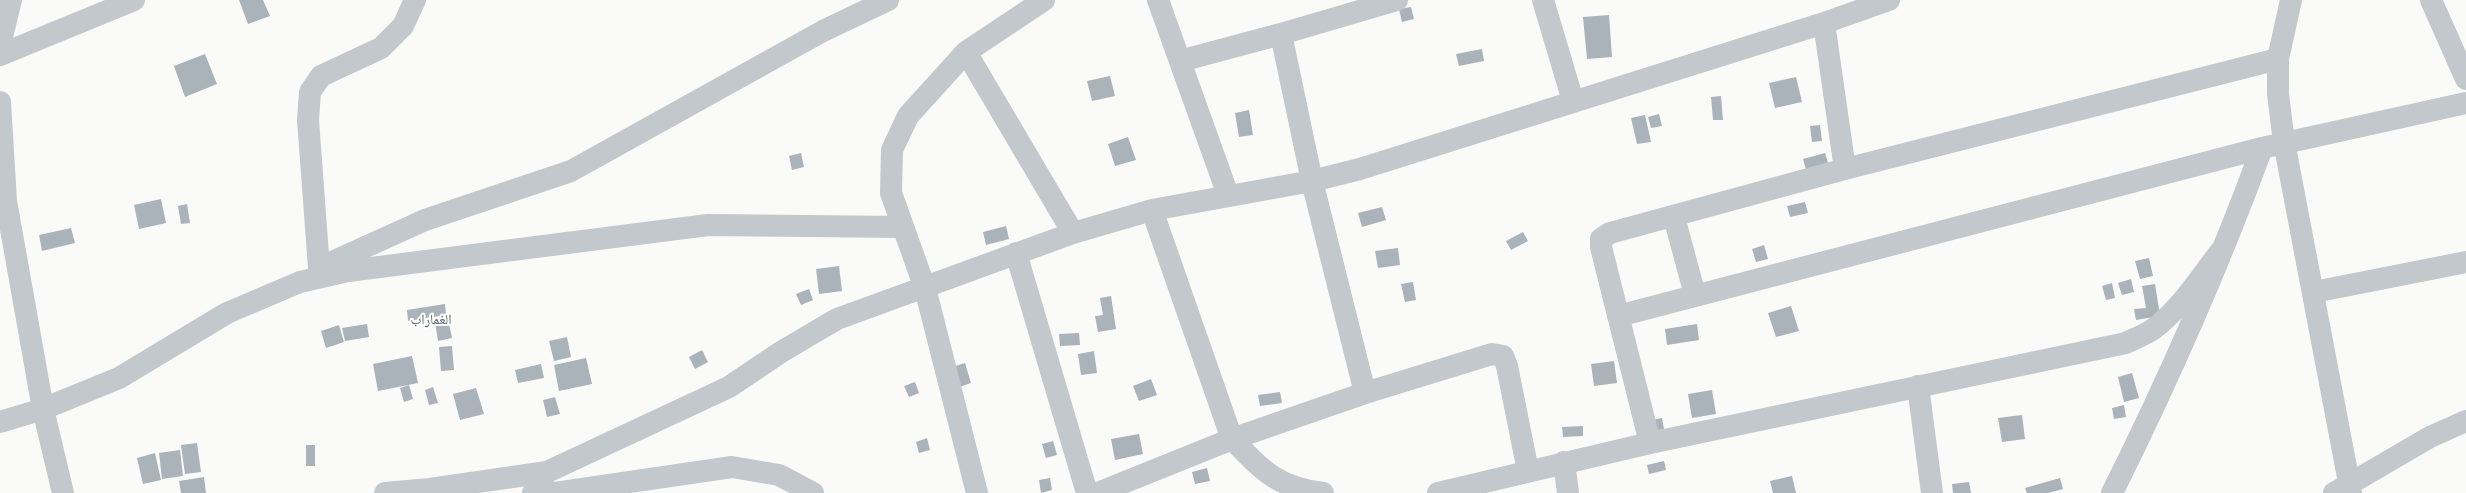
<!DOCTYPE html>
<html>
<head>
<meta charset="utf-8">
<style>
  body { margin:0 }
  canvas { display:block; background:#fafaf8 }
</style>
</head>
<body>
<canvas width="2466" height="493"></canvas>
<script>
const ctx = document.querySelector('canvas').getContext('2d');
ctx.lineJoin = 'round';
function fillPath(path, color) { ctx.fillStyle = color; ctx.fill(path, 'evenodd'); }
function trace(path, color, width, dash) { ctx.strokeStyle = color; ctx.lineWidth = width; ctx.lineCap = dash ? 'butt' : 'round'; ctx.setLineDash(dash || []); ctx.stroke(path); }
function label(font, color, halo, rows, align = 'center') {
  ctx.font = font + ' Arial,"Noto Naskh Arabic",sans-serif'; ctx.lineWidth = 4; ctx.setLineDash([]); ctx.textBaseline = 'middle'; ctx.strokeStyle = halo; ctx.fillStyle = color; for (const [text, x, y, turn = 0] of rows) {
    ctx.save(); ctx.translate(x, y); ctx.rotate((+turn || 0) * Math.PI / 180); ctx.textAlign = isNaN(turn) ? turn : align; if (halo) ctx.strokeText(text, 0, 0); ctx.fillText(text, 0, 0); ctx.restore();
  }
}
fillPath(new Path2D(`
  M239,0H263L270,16L248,24Z
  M1411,7L1414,19L1402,22L1399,9Z
  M1609,15L1612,57L1587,59L1583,17Z
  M1482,49L1484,61L1459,66L1456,54Z
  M205,54L217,84L185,97L174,66Z
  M1110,76L1115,96L1092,101L1087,81Z
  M1796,77L1802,102L1775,108L1769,83Z
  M1721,96L1723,120H1713L1711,97Z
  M1249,110L1253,135L1239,137L1235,113Z
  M1659,114L1662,126L1651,128L1648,117Z
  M1645,115L1651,142L1637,144L1631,118Z
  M1820,125L1822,141L1812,142L1810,126Z
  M1128,137L1136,160L1115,166L1108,144Z
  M801,153L804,167L792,170L789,156Z
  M1825,153L1829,166L1807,173L1803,159Z
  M161,199L166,223L139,229L134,205Z
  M1805,202L1808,213L1790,217L1787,206Z
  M187,204L190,223L181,224L178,206Z
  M1382,207L1386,220L1362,227L1358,213Z
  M1006,226L1009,239L986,245L983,232Z
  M71,228L75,243L42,251L39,235Z
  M1523,232L1528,241L1511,250L1506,241Z
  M1764,245L1768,259L1756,262L1752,249Z
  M1398,248L1400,265L1378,268L1375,251Z
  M2149,258L2153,276L2140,279L2135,261Z
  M839,266L842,291L819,294L816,269Z
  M2131,279L2134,292L2122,295L2118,283Z
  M1413,282L1416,300L1405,302L1401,284Z
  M2112,283L2115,298L2106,300L2102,286Z
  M2155,284L2160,316L2136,320L2134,309L2146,308L2142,286Z
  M809,289L813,300L801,305L796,294Z
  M1111,296L1116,329L1098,332L1095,316L1103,315L1100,298Z
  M445,304L446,315L408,321L407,310Z
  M1791,306L1799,331L1776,337L1768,313Z
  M448,319L452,338L438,341L435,322Z
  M367,324L369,337L345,341L342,328Z
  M1697,324L1699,340L1667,345L1665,329Z
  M339,325L344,342L326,348L321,331Z
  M1079,333L1080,345L1060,346L1059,334Z
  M567,337L571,357L554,361L549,341Z
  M452,346L454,370L441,371L439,347Z
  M702,350L708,362L695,369L689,357Z
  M1094,351L1097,373L1081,375L1078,354Z
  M412,356L418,383L378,391L373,364Z
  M586,358L592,384L559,391L554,365Z
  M1614,361L1617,383L1594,386L1591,364Z
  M965,363L971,383L956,388L949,368Z
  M541,364L544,378L518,383L515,370Z
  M2132,373L2139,398L2124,402L2118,377Z
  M1151,379L1157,395L1139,401L1133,386Z
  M915,382L919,393L909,397L904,386Z
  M409,385L413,399L404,402L400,388Z
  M433,387L438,403L429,405L425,390Z
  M476,388L484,414L460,420L453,394Z
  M1712,390L1716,414L1692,418L1688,394Z
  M1280,392L1282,403L1260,406L1258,395Z
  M555,397L560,414L547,417L543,400Z
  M2124,405L2126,417L2114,419L2112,408Z
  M2022,415L2025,439L2002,442L1998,418Z
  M1662,418L1664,429L1654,431L1652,420Z
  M1583,426V436L1563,437L1562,427Z
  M1139,434L1143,454L1115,460L1111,439Z
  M927,438L930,450L919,453L916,442Z
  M1053,441L1057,455L1046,458L1042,444Z
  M197,443L201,472L185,474L181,445Z
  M306,445H315V466H306Z
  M180,450L183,476L162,479L159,453Z
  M155,453L161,480L143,484L137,458Z
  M1664,461L1666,470L1649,474L1647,465Z
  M1207,468L1210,481L1195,484L1192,472Z
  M1792,476L1796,493H1773L1770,481Z
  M204,477L206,493H181L179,481Z
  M1050,478L1052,490L1041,493L1039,480Z
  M2060,478L2063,489L2048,493H2027L2025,488Z
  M1969,482L1971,493H1953L1952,484Z`), '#aab3b9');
trace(new Path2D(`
  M1158,0L1228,195
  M1543,0L1573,101
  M2291,0L2278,59V94L2284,142L2351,493
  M2431,0L2466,79
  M1824,23L1845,169
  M1281,34L1312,181L1365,393
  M0,45L11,0
  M966,52L1073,233
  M0,55L134,0
  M1180,61L1281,34L1397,0
  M0,102L6,201L43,409L63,493
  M1152,210L1232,439C1263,471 1277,487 1323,493
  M1674,217L1695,295
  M1016,253L1087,493
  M321,267L425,220L571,171L823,31L888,0
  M319,268L308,120L310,92L321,76L381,48L403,26L415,0
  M2314,292L2466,262
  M1618,316L2262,148L2466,103
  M1918,386L1932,493
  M0,422L43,409L119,378L227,313L300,282L348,271L708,225L903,227
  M1650,443L1601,247V239L1610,233L1845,169L2278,59
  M1564,462L1568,493
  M385,493L430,489L547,472L729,387L781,352L837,319L1073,233L1152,210L1312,181L1360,169L1824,23L1889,0
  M533,493L547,472
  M555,493L732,467L779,475L813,493
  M977,493L925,288L891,193L892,150L908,116L966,52L1044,0
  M1098,493L1232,439L1365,393L1492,354L1503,356L1507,366L1528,471
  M1438,493L1650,443L2126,343C2134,339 2144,335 2152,330C2181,309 2201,276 2223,248
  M2112,493C2168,381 2219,265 2262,148
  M2334,493L2430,437L2466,421`), '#c3c8cc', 22);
label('14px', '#57646e', '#fff', [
  ["الغماراب",431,320]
]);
</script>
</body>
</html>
